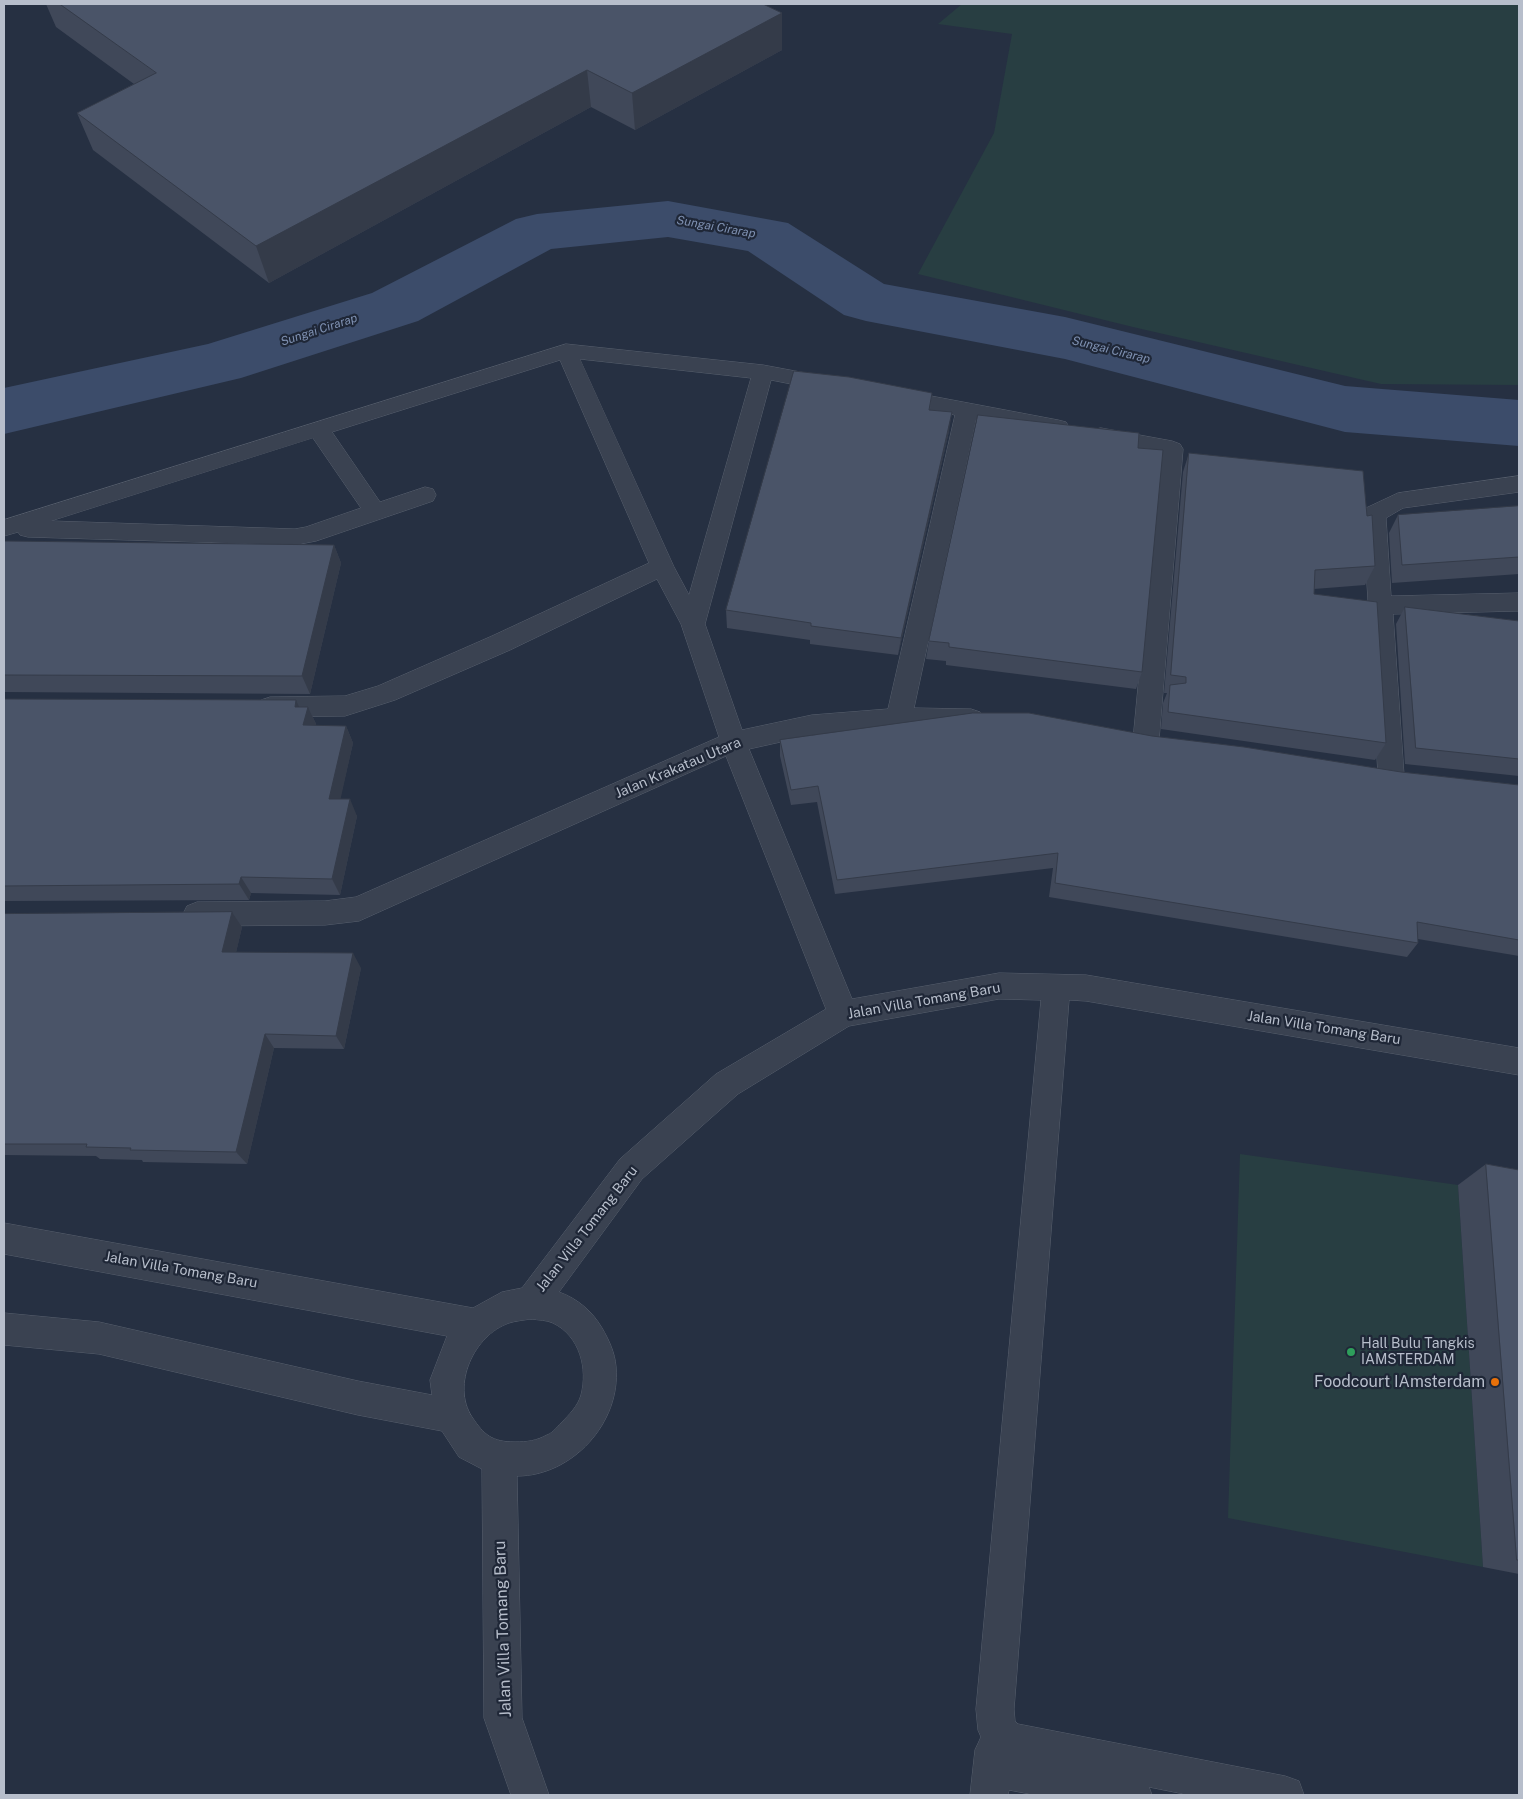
<!DOCTYPE html>
<html>
<head>
<meta charset="utf-8">
<style>
  body { margin:0 }
  #map { position:relative; width:1523px; height:1799px; overflow:hidden; background:#263042; font-family:"Public Sans",sans-serif }
  canvas { display:block }
  .frame { position:absolute; inset:0; border:5px solid #b7becb; pointer-events:none }
</style>
</head>
<body>
<div id="map">
<canvas width="1523" height="1799"></canvas>
<div class="frame"></div>
</div>
<script>
const ctx = document.querySelector('canvas').getContext('2d');
ctx.lineJoin = 'round';
function fillPath(path, color) { ctx.fillStyle = color; ctx.fill(path, 'evenodd'); }
function trace(path, color, width, dash) { ctx.strokeStyle = color; ctx.lineWidth = width; ctx.lineCap = dash ? 'butt' : 'round'; ctx.setLineDash(dash || []); ctx.stroke(path); }
function label(font, color, halo, rows, align = 'center') {
  ctx.font = font + ' "Public Sans",sans-serif'; ctx.lineWidth = 4.5; ctx.setLineDash([]); ctx.textBaseline = 'middle'; ctx.strokeStyle = halo; ctx.fillStyle = color; for (const [text, x, y, turn = 0] of rows) {
    ctx.save(); ctx.translate(x, y); ctx.rotate((+turn || 0) * Math.PI / 180); ctx.textAlign = isNaN(turn) ? turn : align; if (halo) ctx.strokeText(text, 0, 0); ctx.fillText(text, 0, 0); ctx.restore();
  }
}
fillPath(new Path2D(`
  M962,4H1519V385L1381,384L1133,327L918,274L994,133L1012,34L938,24Z
  M1240,1154L1458,1185L1483,1567L1228,1518Z`), '#283e42');
fillPath(new Path2D(`
  M668,201L788,223L884,284L1065,317L1345,386L1519,400V446L1345,432L1065,359L866,321L844,315L748,251L668,237L551,249L418,321L241,378L4,434V388L208,344L372,293L516,219L537,214Z`), '#3c4c6a');
const minor = new Path2D(`
  M566,344L763,365L827,377L835,379L838,384L835,389L827,391L771,380L705,624L742,730L812,715L888,709L955,415L886,401L883,396L886,391L894,389L1058,420L1066,422L1069,427L1066,432L1058,434L976,419L914,708L971,709L980,712L984,719L980,726L971,729L899,728L812,735L749,749L852,999L999,973L1086,975L1519,1048V1075L1086,1001L1069,1000L1014,1709L1015,1721L1018,1724L1285,1776L1299,1781L1304,1795H1189L1149,1787L1152,1795H1035L1009,1790L1008,1795H970L975,1750L981,1737L978,1730L976,1709L1041,1000L999,999L849,1026L738,1094L642,1179L559,1292C578,1299 592,1311 602,1328C609,1340 615,1353 616,1367C621,1423 572,1476 517,1476L522,1718L549,1795H511L484,1718L482,1469L459,1457L442,1431L358,1415L99,1354L4,1345V1313L99,1322L358,1381L432,1395L430,1380L447,1336L4,1254V1223L473,1308L502,1292L522,1288L620,1159L716,1074L826,1009L726,756L359,921L325,925L197,926L187,922L183,914L187,906L197,902L325,901L356,897L719,737L681,624L657,579L510,650L395,700L345,716L270,717L261,714L257,707L261,700L270,697L345,696L378,686L492,636L649,563L560,360L332,432L380,502L425,487L433,489L436,495L433,501L316,541L295,545L28,537L20,535L18,532L4,536V520ZM580,359L751,378L689,595L674,567ZM313,438L361,508L306,527L295,529L51,521ZM531,1319C538,1320 547,1320 553,1323C580,1336 588,1369 581,1395C578,1406 569,1415 561,1423C557,1427 553,1433 547,1435C536,1441 527,1442 515,1442C492,1442 484,1435 472,1417C451,1385 474,1335 509,1323C515,1321 524,1320 531,1319Z
  M1101,428L1172,441L1180,444L1183,449L1159,740L1155,747L1146,750L1137,747L1133,740L1160,454L1093,440L1090,435L1093,430Z
  M1519,476V492L1403,508L1386,518L1391,596L1519,593V611L1393,614L1404,775L1400,782L1391,786L1382,782L1378,775L1363,514L1366,508L1398,493Z`);
trace(minor, '#58606e', 1);
fillPath(minor, '#3a4251');
fillPath(new Path2D(`
  M46,4H763L782,13V50L635,130L591,107L269,283L93,150L77,113L134,84L56,27Z
  M932,393L930,410L949,431L898,655L810,644V640L727,628L726,610Z
  M1138,448L1142,672L1136,689L946,665V661L926,659L929,641Z
  M1189,453L1367,516L1375,566L1365,585L1314,589V594L1386,743L1375,760L1161,729L1163,703L1167,693H1164L1183,472Z
  M1519,506V574L1392,583L1389,533L1398,515Z
  M4,541L334,545L341,563L310,694L4,692Z
  M1405,607L1519,621V776L1405,764L1396,624Z
  M4,699L308,707L316,724L315,726H346L353,743L340,799L357,816L340,895L251,893L249,900L4,901Z
  M1152,736L1401,772L1519,785V956L1418,939V943L1407,957L1049,897L1053,868L835,894L817,802L791,805L780,756V740Z
  M232,912L242,927L236,952L361,968L344,1049L274,1048L247,1164L143,1162L142,1160L100,1159L96,1156L4,1155V914Z
  M1486,1164L1519,1170V1574L1483,1567L1458,1185Z`), '#404859');
fillPath(new Path2D(`
  M782,13V50L635,130L632,93Z
  M587,70L591,107L269,283L256,246Z
  M952,412L949,431L898,655L901,638Z
  M334,545L341,563L310,694L302,676Z
  M296,700L304,718L295,707Z
  M308,707L316,724L311,743L303,725Z
  M346,726L353,743L337,815L329,799Z
  M350,799L357,816L340,895L332,879Z
  M241,877L251,893L249,900L239,884Z
  M232,912L242,927L233,966L222,952Z
  M353,953L361,968L344,1049L336,1036Z
  M265,1034L274,1048L247,1164L236,1152Z`), '#343b49');
const building = new Path2D(`
  M60,4H763L782,13L632,93L587,70L256,246L77,113L156,73Z
  M794,371L849,377L932,393L929,410L952,412L901,638L811,626V623L726,610Z
  M978,415L1139,433L1138,448L1163,450L1142,672L949,647V643L929,641Z
  M1189,453L1363,471L1367,516L1372,515L1375,566L1315,570L1314,594L1377,602L1386,743L1168,712L1170,685L1186,683V677L1171,675Z
  M1519,506V557L1402,565L1398,515Z
  M4,541L334,545L302,676L4,675Z
  M1405,607L1519,621V759L1416,748Z
  M4,699L296,700L295,707H308L303,725L346,726L329,799H350L332,879L241,877L239,884L4,886Z
  M973,713H1029L1152,736L1244,747L1401,772L1519,785V940L1417,922L1418,943L1055,883L1058,853L837,880L818,786L791,790L780,740Z
  M232,912L222,952L353,953L336,1036L265,1034L236,1152L130,1150L131,1148L86,1147L87,1144H4V914Z
  M1486,1164L1519,1170V1560H1517Z`);
fillPath(building, '#4a5468');
trace(building, '#343b49', 1);
for (const [x, y, r, color] of [
  [1351,1352,5,"#2e9e5b"],
  [1495,1382,5,"#e8710a"]
]) { const dot = new Path2D(); dot.arc(x, y, r, 0, 2 * Math.PI); ctx.fillStyle = color; ctx.fill(dot); trace(dot, '#1f2737', 2); }
label('italic 12px', '#7f91b2', '#1f2737', [
  ["Sungai Cirarap",716,227,10],
  ["Sungai Cirarap",319,330,-18],
  ["Sungai Cirarap",1111,350,14]
]);
label('14px', '#b7becb', '#1f2737', [
  ["Jalan Krakatau Utara",678,768,-23],
  ["Jalan Villa Tomang Baru",924,1001,-10],
  ["Jalan Villa Tomang Baru",1324,1028,9],
  ["Jalan Villa Tomang Baru",587,1229,-52],
  ["Jalan Villa Tomang Baru",181,1270,10]
]);
label('14px', '#b7becb', '#1f2737', [
  ["Hall Bulu Tangkis",1361,1344],
  ["IAMSTERDAM",1361,1360]
], 'left');
label('16px', '#b7becb', '#1f2737', [
  ["Foodcourt IAmsterdam",1485,1382]
], 'right');
label('16px', '#b7becb', '#1f2737', [
  ["Jalan Villa Tomang Baru",503,1629,-92]
]);
</script>
</body>
</html>
